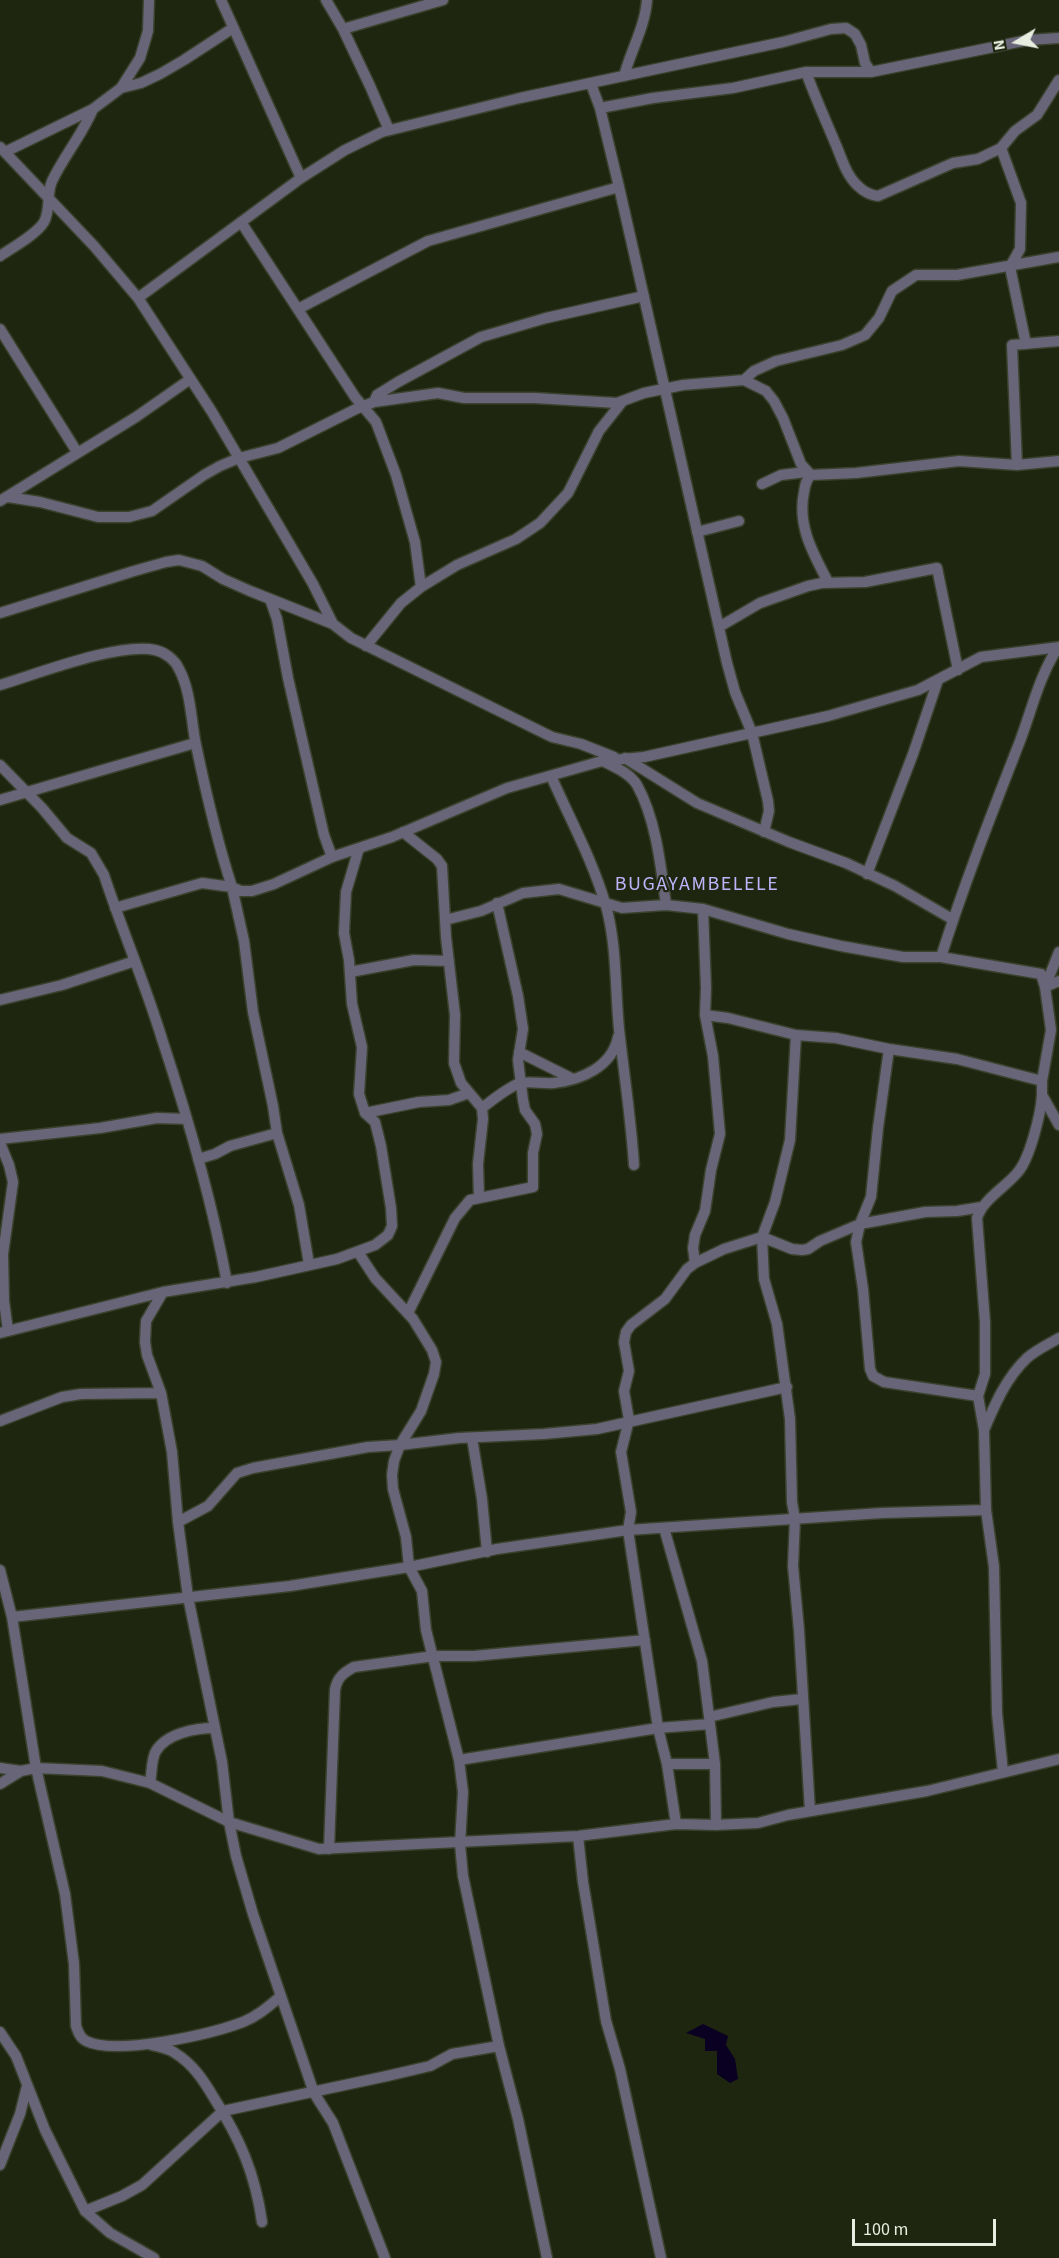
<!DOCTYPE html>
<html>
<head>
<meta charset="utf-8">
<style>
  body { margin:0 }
  #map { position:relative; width:1059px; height:2258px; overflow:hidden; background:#1e2610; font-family:"Source Sans 3",sans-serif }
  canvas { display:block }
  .north { position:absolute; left:987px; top:12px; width:60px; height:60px; -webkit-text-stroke:4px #1e2610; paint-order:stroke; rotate:260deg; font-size:16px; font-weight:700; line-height:24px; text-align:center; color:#e7eddf }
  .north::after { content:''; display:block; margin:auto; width:21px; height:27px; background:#e7eddf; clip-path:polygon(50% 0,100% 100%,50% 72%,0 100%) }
  .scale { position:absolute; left:852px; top:2219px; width:144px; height:27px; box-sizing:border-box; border:3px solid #e7eddf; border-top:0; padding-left:8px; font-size:18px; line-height:21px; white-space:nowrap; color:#e7eddf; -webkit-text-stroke:4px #1e2610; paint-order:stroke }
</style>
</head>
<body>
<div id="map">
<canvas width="1059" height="2258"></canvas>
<div class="north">N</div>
<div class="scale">100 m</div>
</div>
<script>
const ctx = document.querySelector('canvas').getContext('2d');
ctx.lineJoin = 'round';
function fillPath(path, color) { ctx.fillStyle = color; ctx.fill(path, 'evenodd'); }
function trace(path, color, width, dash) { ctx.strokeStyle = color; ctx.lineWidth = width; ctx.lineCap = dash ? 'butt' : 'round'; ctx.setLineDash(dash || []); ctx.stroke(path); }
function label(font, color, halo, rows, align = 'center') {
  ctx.font = font + ' "Source Sans 3",sans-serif'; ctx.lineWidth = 4.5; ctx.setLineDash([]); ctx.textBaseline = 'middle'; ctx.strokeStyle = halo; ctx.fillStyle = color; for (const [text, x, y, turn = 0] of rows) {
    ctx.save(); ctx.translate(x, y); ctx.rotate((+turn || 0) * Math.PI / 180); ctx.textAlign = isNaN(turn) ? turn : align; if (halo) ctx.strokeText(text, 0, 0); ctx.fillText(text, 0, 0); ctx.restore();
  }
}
fillPath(new Path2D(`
  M703,2024L728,2036L726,2045L735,2059L738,2079L730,2083L717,2074V2051H705V2039L686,2033Z`), '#0a0122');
const minor = new Path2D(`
  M221,0L301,178
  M326,0L343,29L370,86L389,130
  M343,29L443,0
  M806,72C815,97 826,121 836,145C842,159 846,175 858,186C864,192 870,195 878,196L953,163L978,159L1001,148L1015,131L1037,115L1059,80
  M624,76C631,50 645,27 647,0
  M591,84L600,108L619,187L727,663L735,692L752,733L768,801L769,811L764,832
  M121,88L140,58L148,31L149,0
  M600,108L653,98L733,88L806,72H871L1028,40L1059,38
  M0,147L94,246L138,298L212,412L313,584L333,624L351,638L552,737L581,744L614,757
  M1001,148L1021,203L1020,249L1010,267L1026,344
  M5,152L93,109L121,88L141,83L160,74L184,60L233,28
  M241,222L355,397L376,422L396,475L415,542L421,587L401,603L366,646
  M0,256C12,248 37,234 44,222C51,209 46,195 52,181C64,156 82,135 93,109
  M138,298L301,178L345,150L382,132L520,98L783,42L831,29L846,28L855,34L861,45L865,63L871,72
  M298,309L428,241L619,187
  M0,329L77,452
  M744,380L754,371L776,361L842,345L865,335L879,318L892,291L916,275H957L1059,257
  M374,402L377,395L398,382L481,337L546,318L644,296
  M1017,465L1012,345L1059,341
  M811,475C806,480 805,485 804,492C797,526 813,553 828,582
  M762,484L781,475L806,472
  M8,497L40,502L98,517H129L152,511L204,475L220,466L239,458L278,448L356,409L374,402L438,393L464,398H535L617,403L644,393L683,385L744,380L766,391L774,401L783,418L801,464L811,475L856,473L959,461L1017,465L1059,461
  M0,501L136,417L189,380
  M697,532L739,521
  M421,587L457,565L516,539L540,523L568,493L599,431L622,402
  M270,599L277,619L288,678L324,835L332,857
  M0,613L134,571L166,562L179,560L202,566L223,579L250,591L333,624
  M719,627L760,603L808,586L822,583L865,582L937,568L958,670
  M0,685C37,674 119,642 155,650C165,652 175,660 179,669C191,691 191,721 196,745C206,793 217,841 232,887L241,891H252L274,884L332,857L392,837L507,788L602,761L644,757L828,716L918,690L981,657L1059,647
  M625,758L697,803L789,842L846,863L895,886L952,919
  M603,761C614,767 630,773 637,785C656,819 661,867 666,905
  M0,765L42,808L67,838L91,853L104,875C122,930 145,983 162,1039C188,1118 212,1200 227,1283
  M551,776C570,819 593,861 606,906C617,946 615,988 619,1029C624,1074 631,1119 634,1165
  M0,800L195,743
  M403,832L437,859L442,866L446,937L455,1015L454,1063L461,1083L482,1108
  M867,874L913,754L938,680
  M115,908L202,883L232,887L244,941L253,1012L273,1106L277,1133L299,1205L309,1264
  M445,920L481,911L523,893L559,889L622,908L666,905L703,909L788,934L841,946L903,957H941L1041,974L1045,987L1059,981
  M1059,952L1045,987L1051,1030L1042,1081V1095L1059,1125
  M941,957C964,884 992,813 1020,741C1032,709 1039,677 1058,647
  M350,972L414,960L449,961
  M0,1000L62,985L135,961
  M705,1015L728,1018L796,1035L836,1038L889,1049L957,1059L1042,1081
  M796,1035L790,1140L775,1202L762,1237L764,1279L777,1324L790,1419L792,1502L795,1519L793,1566L799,1630L810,1811
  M889,1049L878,1128L871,1197L860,1224L856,1242L863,1289L870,1369L873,1376L884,1382L978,1396
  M519,1052L571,1078
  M365,1113L419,1102L449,1100L469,1093
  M0,1139L100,1128L157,1118L187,1119
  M0,1143L9,1165L13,1182L3,1254L4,1301L8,1331
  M198,1159L215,1154L230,1146L277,1133
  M479,1198L478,1164L483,1119L482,1108C491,1101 511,1085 521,1083C531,1081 543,1084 554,1083C581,1080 612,1067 618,1037
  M358,1252L375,1278L413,1319L432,1350L436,1362L434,1374L421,1411L400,1445L394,1461L392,1475L393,1489L406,1537L409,1567L422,1591L426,1630L459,1760L463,1792L460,1844L463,1876L499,2046L518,2119L547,2258
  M695,1263L693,1248L695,1235L705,1211L711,1170L720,1134L713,1056L705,1015L706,988L703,909
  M163,1292L146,1321L145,1342L147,1355L161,1393L172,1452L178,1522L188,1597L222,1762L229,1822L236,1856L253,1914L314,2093L333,2123L385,2258
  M408,1313L455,1218L470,1200L533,1187V1153L537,1134L535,1124L525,1110L523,1100L518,1060L523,1029L518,996L497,903
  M0,1333L163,1292L256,1277L337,1259L375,1245L388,1235L392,1226L391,1208L381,1146L375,1122L365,1113L359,1094L362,1047L352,1004L349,960L344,933L346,892L359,848
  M0,1421L62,1397L81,1394L161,1393
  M984,1430C995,1404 1006,1378 1027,1358C1036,1350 1049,1344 1059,1338
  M472,1438L482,1499L487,1552
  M178,1522L208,1506L237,1473L253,1468L368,1447L400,1445L459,1438L544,1434L597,1429L787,1387
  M664,1528L702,1661L715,1764L716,1825
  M0,1570L12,1617L36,1768L65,1894L74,1964L76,2026C78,2032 80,2038 86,2041C117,2056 211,2034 243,2022C258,2016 269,2006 281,1996
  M12,1617L290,1586L409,1567L497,1549L628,1530L882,1513L986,1510
  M709,1717L773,1702L802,1699
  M459,1760L658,1728L710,1724
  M667,1764H715
  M0,1768L21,1771
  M1003,1772L997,1713L994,1567L986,1510L984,1430L978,1396L985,1374V1322L977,1218C983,1199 1006,1187 1018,1172C1030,1158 1041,1113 1042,1095
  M150,1783C152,1774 151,1759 156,1751C167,1733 196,1728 215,1728
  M0,1784L21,1771L36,1768L102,1771L150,1783L229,1822L319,1849L578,1836L676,1824L716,1825L758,1823L788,1815L927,1791L1059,1759
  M676,1824L667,1764L658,1728L628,1530L631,1512L621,1452L629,1420L624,1391L629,1371L624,1342L626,1332L631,1325L665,1299L687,1269L695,1263L724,1249L762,1237L792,1249L802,1250L808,1249L820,1241L860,1224L925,1212L957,1211L982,1207
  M578,1836L583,1882L606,2021L620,2069L661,2258
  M329,1849L335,1690C337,1678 343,1673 354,1667L434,1656H474L645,1640
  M0,2032L16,2056L45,2130L85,2211L110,2233L154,2258
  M149,2044C158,2047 168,2048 175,2053C193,2064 204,2081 214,2098C240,2139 255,2173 262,2222
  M0,2165L20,2114L27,2086
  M85,2211L122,2196L142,2185L223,2111L387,2076L430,2066L452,2054L499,2046`);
trace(minor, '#3a422d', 13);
trace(minor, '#686579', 10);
ctx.letterSpacing = '1.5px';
label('20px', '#bfb4fb', '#1e2610', [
  ["BUGAYAMBELELE",697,886]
]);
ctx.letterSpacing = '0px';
</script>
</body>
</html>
